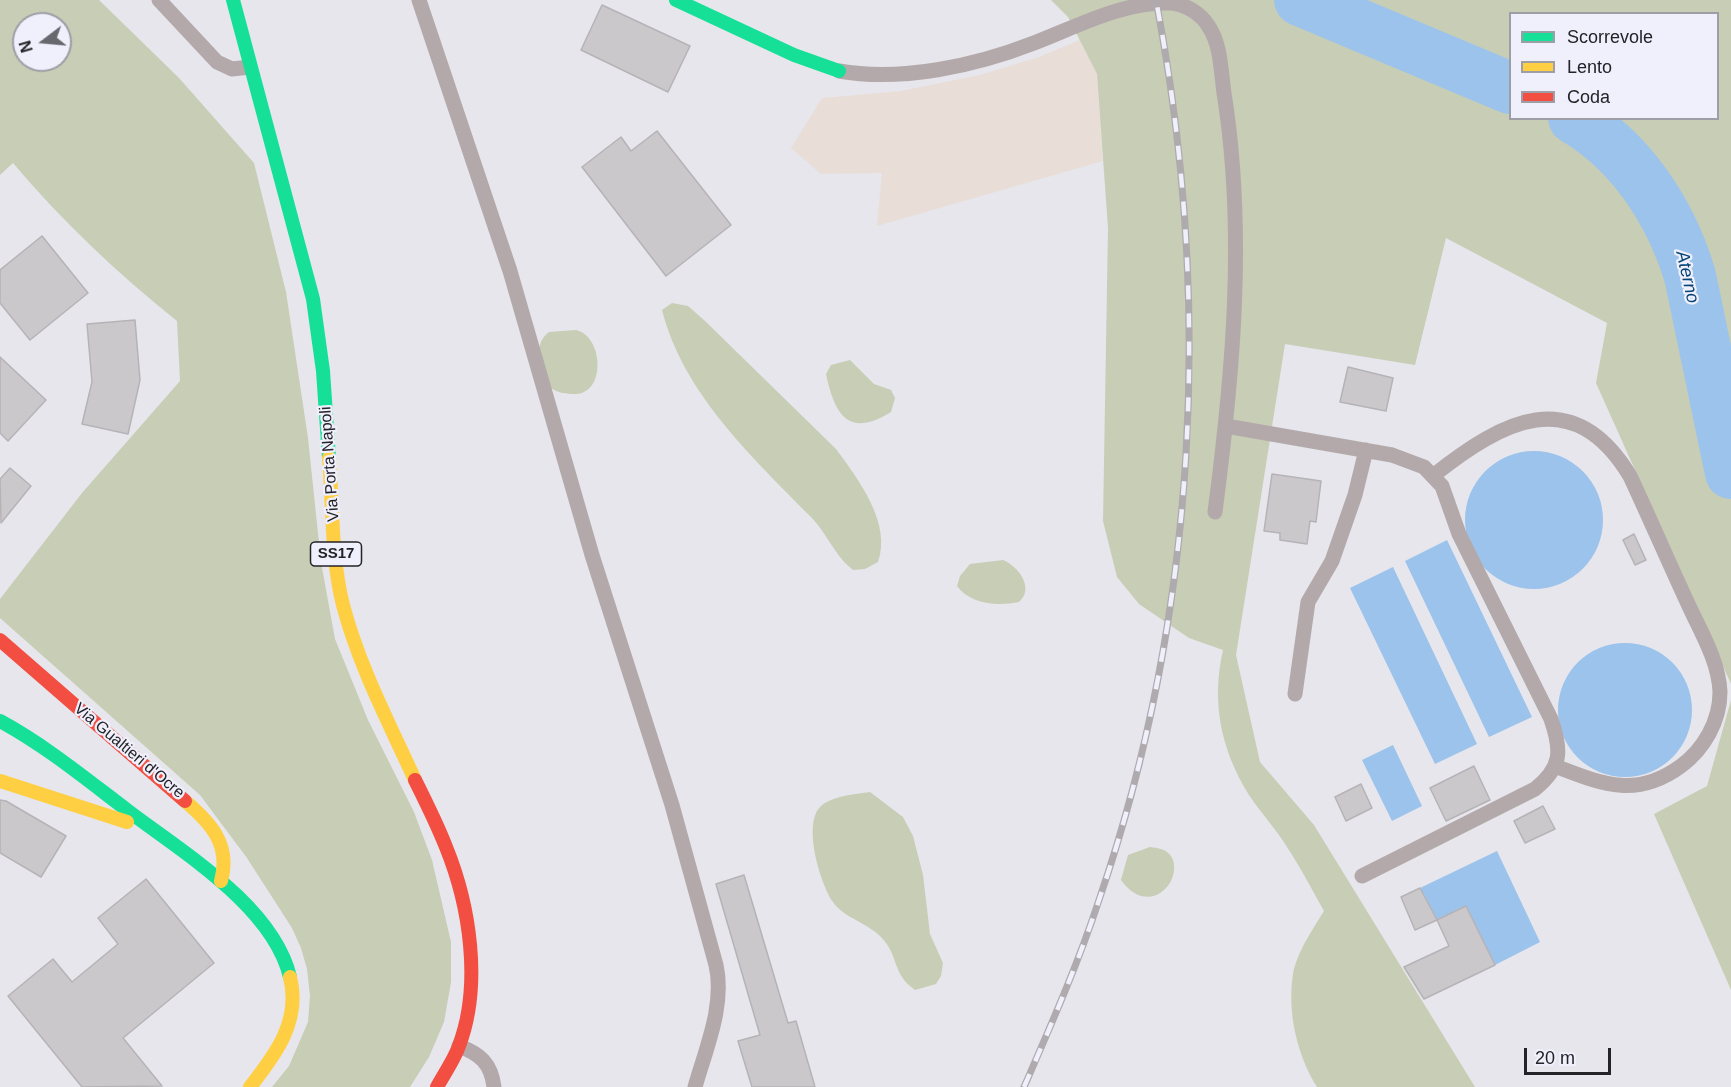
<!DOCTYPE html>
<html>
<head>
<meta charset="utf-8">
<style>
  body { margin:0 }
  #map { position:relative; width:1731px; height:1087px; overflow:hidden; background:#e6e6ec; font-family:Helvetica,sans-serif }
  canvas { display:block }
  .legend { position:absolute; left:1509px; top:12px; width:210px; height:108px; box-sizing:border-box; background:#f0f0fc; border:2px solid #9e9ea7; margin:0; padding:8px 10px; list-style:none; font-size:18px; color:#242328 }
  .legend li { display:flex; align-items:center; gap:12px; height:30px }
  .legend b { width:30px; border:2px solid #9e9ea7 }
  .north { position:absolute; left:12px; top:12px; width:60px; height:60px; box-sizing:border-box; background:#f0f0fc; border:2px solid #9e9ea7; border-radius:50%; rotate:254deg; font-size:16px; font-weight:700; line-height:24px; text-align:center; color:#242328 }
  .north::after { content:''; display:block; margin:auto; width:21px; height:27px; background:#68676d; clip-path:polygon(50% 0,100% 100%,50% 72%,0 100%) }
  .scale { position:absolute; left:1524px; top:1048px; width:87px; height:27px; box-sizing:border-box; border:3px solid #242328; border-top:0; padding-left:8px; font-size:18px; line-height:21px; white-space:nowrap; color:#242328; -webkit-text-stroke:4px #f0f0fc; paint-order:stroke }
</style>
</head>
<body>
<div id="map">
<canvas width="1731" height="1087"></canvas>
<ul class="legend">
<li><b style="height:8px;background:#16e098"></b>Scorrevole</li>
<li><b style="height:8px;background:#ffcf43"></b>Lento</li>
<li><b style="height:8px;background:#f24e42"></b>Coda</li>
</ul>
<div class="north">N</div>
<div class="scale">20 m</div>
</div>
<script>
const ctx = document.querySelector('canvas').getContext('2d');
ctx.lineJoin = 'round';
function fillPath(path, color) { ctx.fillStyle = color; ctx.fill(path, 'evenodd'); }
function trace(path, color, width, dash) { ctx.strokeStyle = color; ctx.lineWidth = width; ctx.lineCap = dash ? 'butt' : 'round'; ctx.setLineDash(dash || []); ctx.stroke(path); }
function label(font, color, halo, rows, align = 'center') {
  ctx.font = font + ' Helvetica,sans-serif'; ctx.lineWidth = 4.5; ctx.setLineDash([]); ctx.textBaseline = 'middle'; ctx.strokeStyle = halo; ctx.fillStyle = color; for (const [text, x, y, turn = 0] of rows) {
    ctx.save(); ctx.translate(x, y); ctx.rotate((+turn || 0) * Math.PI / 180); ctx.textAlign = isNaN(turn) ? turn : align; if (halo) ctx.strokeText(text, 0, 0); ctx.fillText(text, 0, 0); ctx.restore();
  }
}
fillPath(new Path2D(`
  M1080,40L1097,74L1103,161L877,226L882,173L821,174L791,148L822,98L901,91L980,75L1039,57Z`), '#e8ded7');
fillPath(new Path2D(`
  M0,0H99L179,78L254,163L286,292L308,438L321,562L335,639L368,720L414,812L432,860L451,942V982L444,1022L429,1057L410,1087H272L289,1066L308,1022L310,996L307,969L301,948L292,928L247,858L200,795L0,618V599L82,493L180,381L177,321C117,273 62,221 13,163L0,175ZM24,24H60V60H24Z
  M1051,0H1731V684L1596,383L1607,323L1446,238L1415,365L1285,344L1236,655L1260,762L1314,825L1475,1087H1317C1297,1055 1287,1012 1293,974C1297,952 1313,929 1324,911C1312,890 1301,868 1287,847C1276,829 1261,813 1249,795C1221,750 1211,702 1223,650L1189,638L1139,604L1117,577L1103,521L1108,228L1097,74L1068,17ZM1510,14H1718V118H1510Z
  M672,303L688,306L704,320L836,449C858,479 892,523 878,562L865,569L853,570C834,555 827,533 810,516C752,457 683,393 662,310Z
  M576,330C604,336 607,397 572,394C563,393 557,393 550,387C544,369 530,346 549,332Z
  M850,360L874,384L891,390L895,398L891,412C849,438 835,416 826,374L831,365Z
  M1003,560C1018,566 1035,588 1019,602C998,606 971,605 957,586L960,576L970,564Z
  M1731,700V990L1654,814L1707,786Z
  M870,792L903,817L913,836L923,875L930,934L943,963L941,976L936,984L915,990C891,973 900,957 881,937C868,923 844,918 833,902C820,883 802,823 821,806C832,796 856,794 870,792Z
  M1150,847C1158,848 1166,849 1171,856C1185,879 1150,920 1121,880L1128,855Z`), '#c8cdb6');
fillPath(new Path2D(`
  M1465 520a69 69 0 1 1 138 0a69 69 0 1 1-138 0Z
  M1447,540L1532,717L1489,737L1405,561Z
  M1393,567L1477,744L1435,764L1350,588Z
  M1558 710a67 67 0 1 1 134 0a67 67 0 1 1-134 0Z
  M1393,745L1422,806L1392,821L1362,760Z
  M1497,851L1540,942L1495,965L1466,906L1437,920L1420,888Z`), '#9cc3eb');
trace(new Path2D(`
  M1300,0L1510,88
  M1574,118C1632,152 1671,213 1690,276L1731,473`), '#9cc3eb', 52);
const building = new Path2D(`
  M602,5L690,46L668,92L581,50Z
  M657,131L731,225L666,276L582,167L621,137L631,151Z
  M42,236L88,293L30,340L0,303V270Z
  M135,320L140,380L128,434L82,424L92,382L87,324Z
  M0,357L46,400L8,441L0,433Z
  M1348,367L1393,378L1386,411L1340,402Z
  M10,468L31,486L1,523L0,479Z
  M1272,474L1321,481L1316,522L1310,521L1307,544L1280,540V533L1264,531Z
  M1634,534L1646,560L1635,565L1623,540Z
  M1474,766L1490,800L1446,821L1430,788Z
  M1361,784L1372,808L1346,821L1335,797Z
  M0,800L6,801L66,836L41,877L0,853Z
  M1543,806L1555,829L1525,843L1514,821Z
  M744,875L788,1023L796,1021L815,1087H752L738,1041L760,1035L716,884Z
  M146,879L214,963L123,1038L162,1086L82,1087L8,996L53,959L72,982L118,944L98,918Z
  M1420,888L1437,920L1415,930L1401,897Z
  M1466,906L1495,965L1424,999L1404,967L1449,946L1437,920Z`);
fillPath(building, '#cbc8cc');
trace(building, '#b6b3b7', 1.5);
trace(new Path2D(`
  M159,0L217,62L232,69L250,67
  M419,0L510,271L592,555L672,805L716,965C725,1005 706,1048 695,1087
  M839,71C901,82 975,66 1034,43C1076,27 1122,2 1168,3C1184,3 1201,13 1209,27C1221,45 1221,72 1224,93C1246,231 1233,374 1215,512
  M1226,426L1392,455L1424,467L1442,486L1459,534L1551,719C1562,751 1562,767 1535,789L1362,876
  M1434,475C1502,421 1573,382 1630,476C1650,519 1669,563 1689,606C1701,632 1719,662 1720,692C1720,721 1704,749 1681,766C1636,799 1602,784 1555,766
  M1295,694L1308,602L1332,561L1355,495L1366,450
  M459,1046C480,1054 491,1063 494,1087`), '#b3a9ab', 15);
trace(new Path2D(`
  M233,0L313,299L323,371L329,458
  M676,0L794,55L839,71
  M0,721C46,746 86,779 127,810C182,852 273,906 290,977`), '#16e098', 14);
trace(new Path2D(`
  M329,458C333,506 331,558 343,605C359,666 389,723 415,780
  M0,781L127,822
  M185,801C211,823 231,845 221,881
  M250,1087C276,1054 301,1021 290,977`), '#ffcf43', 14);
trace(new Path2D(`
  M0,640L185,801
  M415,780C426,802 437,824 446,847C470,906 482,985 459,1046C454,1060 444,1074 437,1087`), '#f24e42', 14);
const rail = new Path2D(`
  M1024,1087C1051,1025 1078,964 1099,900C1198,612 1213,298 1156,0`);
trace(rail, '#afaaae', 7);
trace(rail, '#f0f0fc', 4.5, [14]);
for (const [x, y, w] of [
  [336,554,51]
]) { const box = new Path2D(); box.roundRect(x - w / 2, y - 12, w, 24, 4.5); ctx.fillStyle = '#f0f0fc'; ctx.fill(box); trace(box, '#242328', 1.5); }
label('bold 15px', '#242328', null, [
  ["SS17",336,554]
]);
label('16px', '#242328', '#f0f0fc', [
  ["Via Porta Napoli",330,464,-94],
  ["Via Gualtieri d'Ocre",129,751,40]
]);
label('italic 18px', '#064576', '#f0f0fc', [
  ["Aterno",1687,277,77]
]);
</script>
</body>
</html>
